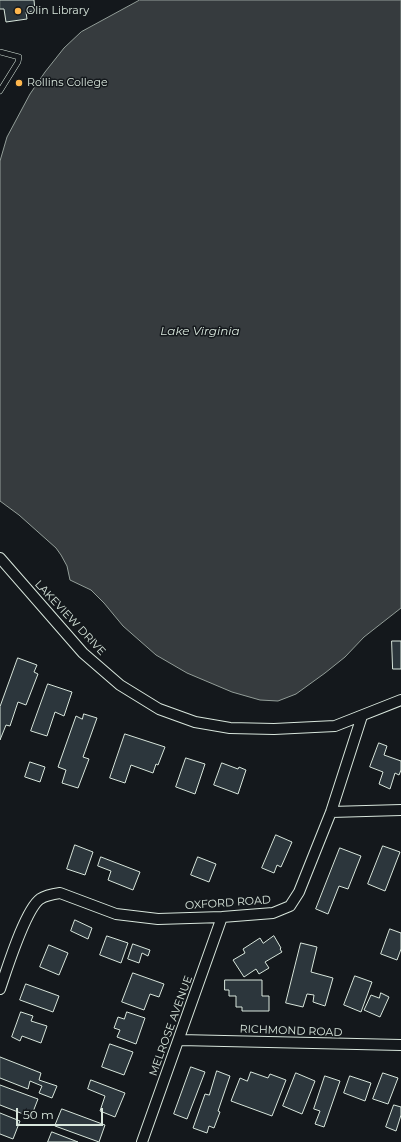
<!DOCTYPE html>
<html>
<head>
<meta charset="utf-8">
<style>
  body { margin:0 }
  #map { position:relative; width:401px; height:1142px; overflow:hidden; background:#14181c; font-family:Montserrat,sans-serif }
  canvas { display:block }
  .scale { position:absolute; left:16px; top:1108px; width:87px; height:18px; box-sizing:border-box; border:2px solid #d8e6dc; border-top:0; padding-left:5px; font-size:12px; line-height:14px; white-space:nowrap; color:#d8e6dc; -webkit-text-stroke:3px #14181c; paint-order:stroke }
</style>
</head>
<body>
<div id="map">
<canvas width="401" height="1142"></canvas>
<div class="scale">50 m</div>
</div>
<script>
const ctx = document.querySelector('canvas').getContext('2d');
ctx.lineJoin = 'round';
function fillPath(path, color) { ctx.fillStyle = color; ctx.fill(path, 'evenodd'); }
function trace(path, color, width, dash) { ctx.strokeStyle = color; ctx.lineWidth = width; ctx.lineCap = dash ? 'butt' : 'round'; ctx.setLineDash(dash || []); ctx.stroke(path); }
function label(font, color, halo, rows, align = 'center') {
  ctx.font = font + ' Montserrat,sans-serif'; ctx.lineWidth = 3; ctx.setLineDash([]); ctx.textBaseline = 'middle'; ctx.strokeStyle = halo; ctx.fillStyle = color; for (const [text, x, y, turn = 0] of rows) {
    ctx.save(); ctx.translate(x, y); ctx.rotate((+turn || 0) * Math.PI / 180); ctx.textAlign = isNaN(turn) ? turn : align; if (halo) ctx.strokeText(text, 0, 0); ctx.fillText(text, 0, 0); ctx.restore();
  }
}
const water = new Path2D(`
  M140,0H401V608L364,637L345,657L325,673L296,694L278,701L260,700L232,692L187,673L156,655L123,626L104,603L91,590L70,580L67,566L61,555L56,548L19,515L0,501V161L7,137L30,94L45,72L64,48L81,32Z`);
fillPath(water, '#363b3e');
trace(water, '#939e99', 1);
const building = new Path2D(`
  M0,0H34L35,11L26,12L27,19L6,22L4,9H0Z
  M392,641H401V669H393Z
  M18,658L37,665L34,672L38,674L26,705L18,702L10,726L6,725L0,740V707Z
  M48,684L72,692L64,716L55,712L47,736L31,731Z
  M84,714L97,718L83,757L89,759L78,788L62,783L66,770L58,767L76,716L82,719Z
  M125,734L165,747L158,765L156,764L153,773L131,765L125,783L110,778Z
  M379,743L387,746L384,755L401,761V770L399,775L395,773L390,789L379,784L383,772L370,767Z
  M186,758L205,764L195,794L176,787Z
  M30,762L45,767L40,782L25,777Z
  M222,763L238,769L239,767L246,770L238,794L214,785Z
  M276,835L292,842L281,867L277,865L274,873L262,868Z
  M75,845L93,852L85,875L67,869Z
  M383,846L400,852L385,891L368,884Z
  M340,848L361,856L348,889L339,886L328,914L316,909Z
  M101,857L140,872L133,890L108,880L111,871L98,866Z
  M198,857L216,864L209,882L191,875Z
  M75,920L92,928L88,939L71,931Z
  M390,929L401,933V949L397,960L381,954Z
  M107,936L128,943L121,963L100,955Z
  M274,936L281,948L280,949L282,952L265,962L269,968L259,974L256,969L244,977L233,960L245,953L243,949L260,938L263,943Z
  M301,943L317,947L311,972L333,978L325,1006L313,1002L314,995L307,994L303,1007L286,1003Z
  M133,944L150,950L148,956L142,953L139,963L128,959Z
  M49,945L68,953L59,975L40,967Z
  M133,973L164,984L159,997L150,994L144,1010L122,1002Z
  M355,976L372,982L361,1012L344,1005Z
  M225,980H262V996H269V1011H242V1007H236V996H229V990H225Z
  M26,984L59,996L53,1012L20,1000Z
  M381,993L389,997L380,1017L364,1010L371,995L379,998Z
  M21,1012L33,1016L31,1021L47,1026L41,1043L22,1036L20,1041L12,1037Z
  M127,1012L145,1018L136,1044L117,1037L120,1030L114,1028L118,1017L124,1019Z
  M110,1044L133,1052L124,1075L102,1067Z
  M0,1057L41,1073L39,1080L57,1086L52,1098L39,1093L42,1086L30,1081L28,1089L0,1078Z
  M191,1067L205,1072L187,1119L174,1114Z
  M217,1071L230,1076L218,1111L220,1112L214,1128L209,1126L207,1133L193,1128L205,1094L209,1095Z
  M251,1072L268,1078L270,1074L286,1080L272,1116L231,1101L240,1078L247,1081Z
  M296,1073L315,1081L302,1114L283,1106Z
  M383,1073L398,1078L388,1104L373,1099Z
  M325,1076L340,1081L324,1127L315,1124L320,1111L314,1109Z
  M350,1076L371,1083L365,1101L344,1093Z
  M91,1080L125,1093L115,1117L100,1111L105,1096L88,1089Z
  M0,1085L38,1099L31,1117L0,1105Z
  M394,1105L401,1107V1115L396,1131L386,1127Z
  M62,1109L105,1125L99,1142L55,1126Z
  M0,1113L20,1121L13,1139L0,1134Z
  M52,1132L78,1142H48Z`);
fillPath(building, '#2c363c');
trace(building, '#d8e6dc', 1);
const service = new Path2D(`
  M0,52L19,57L18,62L0,91`);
const minor = new Path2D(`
  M0,558L83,653L120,685L159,709L195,722L230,728L274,729L335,726L401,700
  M331,812L401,810
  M0,989C7,969 25,910 40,899C46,895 53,894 60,893L116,914L158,919L222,917L273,913L290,906L299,892L331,812L362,716
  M180,1040L401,1045
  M142,1142L222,917`);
trace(service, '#d8e6dc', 6);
trace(minor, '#d8e6dc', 12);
trace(service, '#14181c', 5);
trace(minor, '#14181c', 10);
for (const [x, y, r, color] of [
  [18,11,4,"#ffb74d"],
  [19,83,4,"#ffb74d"]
]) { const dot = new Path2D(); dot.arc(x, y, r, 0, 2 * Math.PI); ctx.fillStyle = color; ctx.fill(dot); trace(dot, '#14181c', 1.5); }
label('11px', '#d8e6dc', '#14181c', [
  ["Olin Library",26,11],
  ["Rollins College",27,83]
], 'left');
label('11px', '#d8e6dc', '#14181c', [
  ["LAKEVIEW DRIVE",70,618,47],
  ["OXFORD ROAD",228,903,-4],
  ["MELROSE AVENUE",171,1026,-70],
  ["RICHMOND ROAD",291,1031,2]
]);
label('italic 12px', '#d8e6dc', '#14181c', [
  ["Lake Virginia",200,331]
]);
</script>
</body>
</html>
